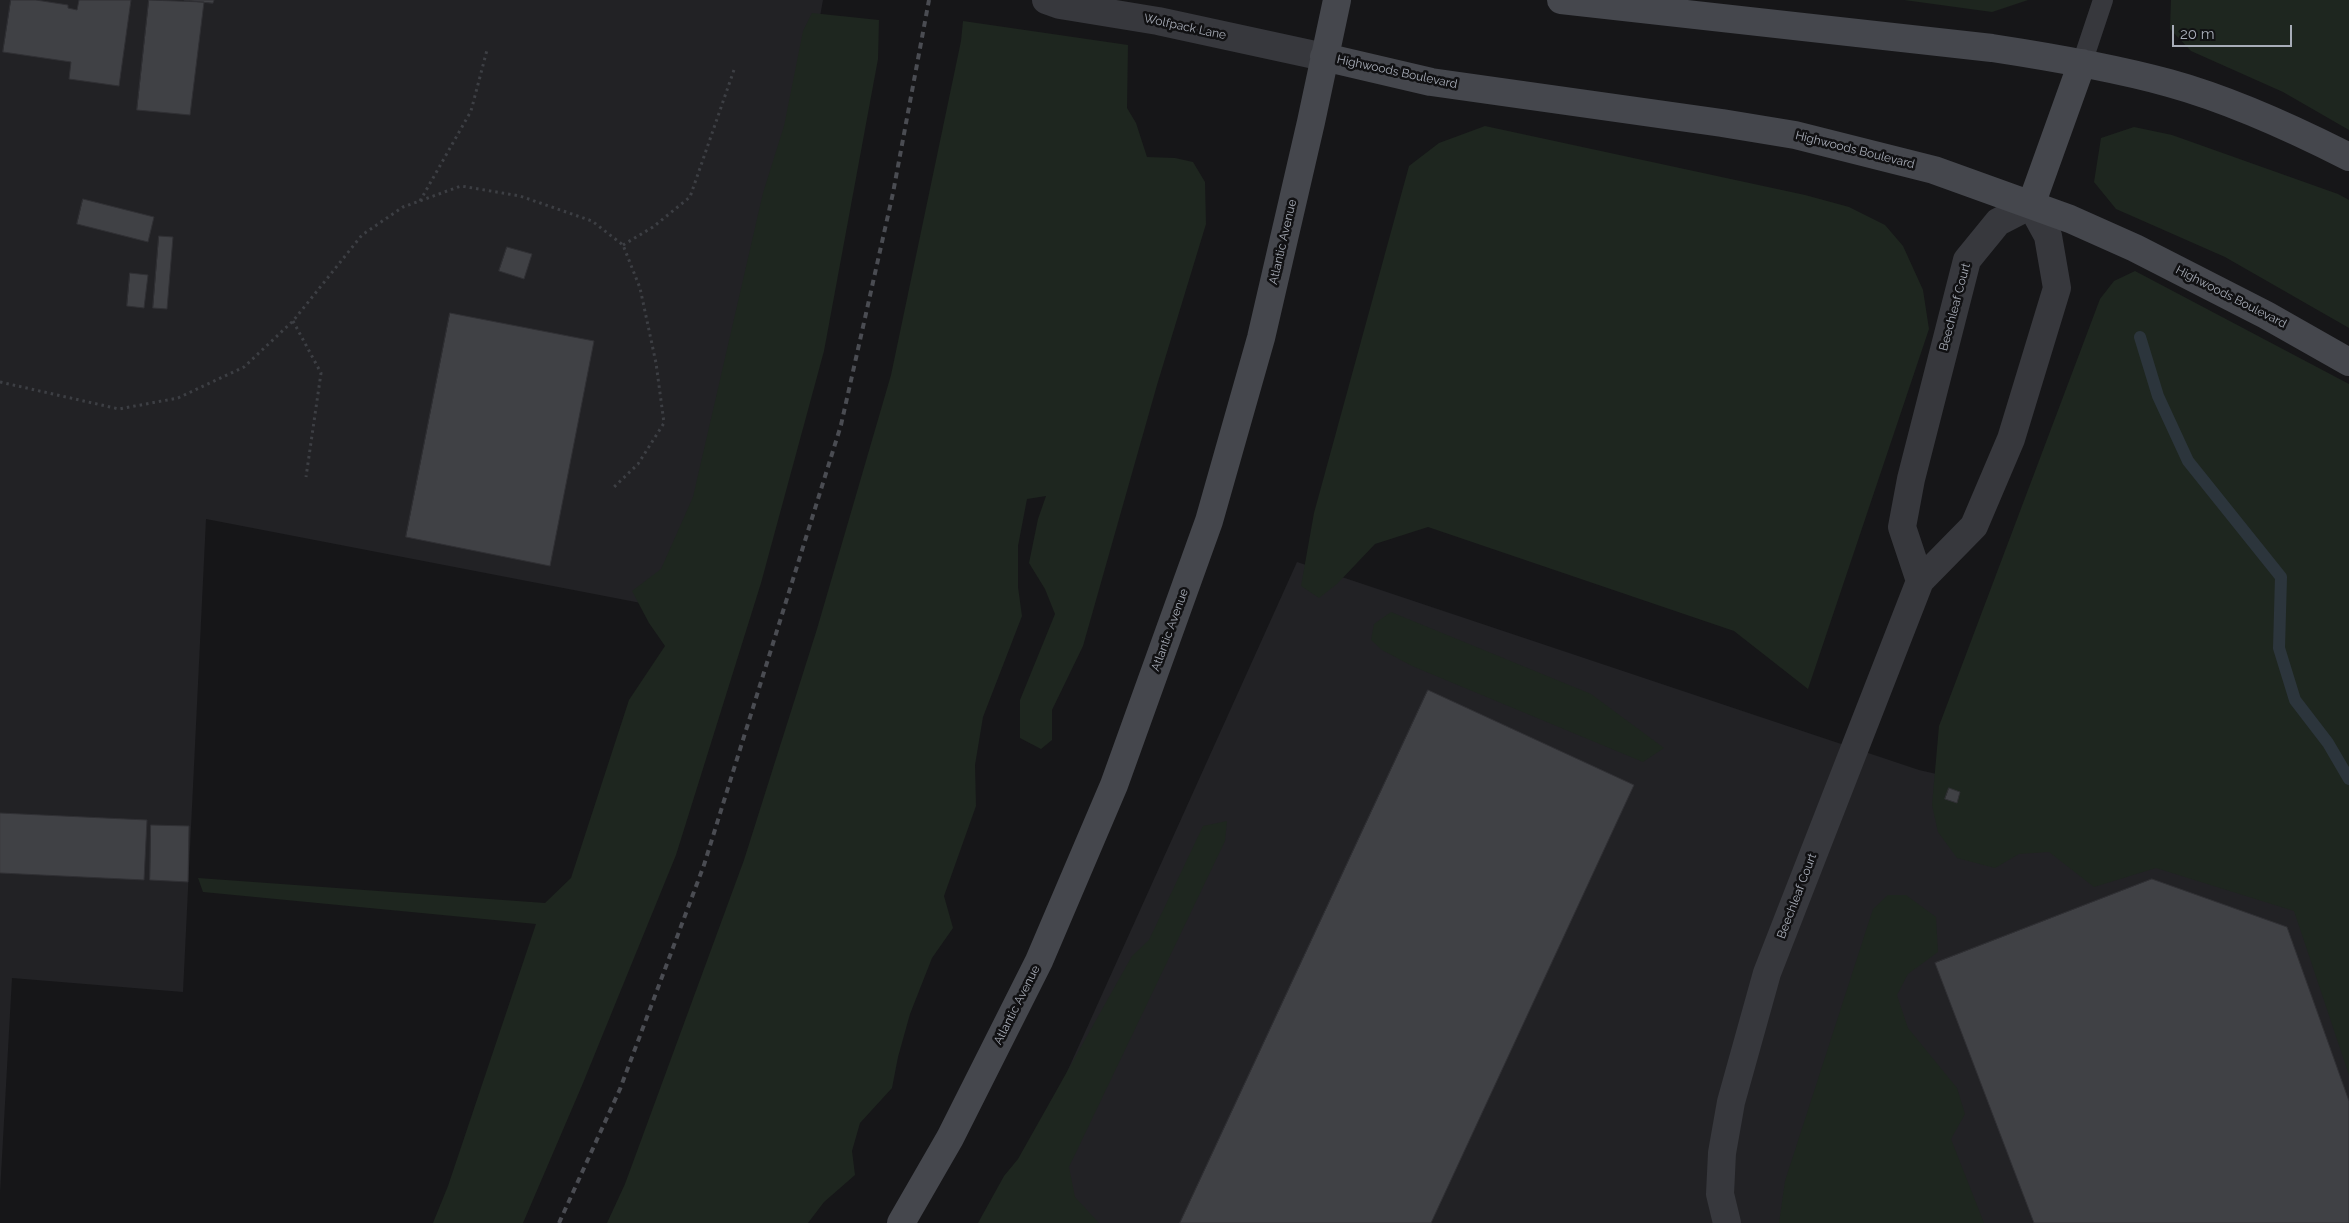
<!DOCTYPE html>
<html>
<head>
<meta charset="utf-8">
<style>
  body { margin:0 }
  #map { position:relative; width:2349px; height:1223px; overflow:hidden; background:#161618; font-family:Raleway,sans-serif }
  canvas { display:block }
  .scale { position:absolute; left:2172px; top:25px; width:120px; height:22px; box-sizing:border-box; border:2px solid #a8adb8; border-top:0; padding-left:6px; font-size:15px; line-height:18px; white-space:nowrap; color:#a8adb8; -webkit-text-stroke:4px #111113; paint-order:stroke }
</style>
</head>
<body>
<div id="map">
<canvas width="2349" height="1223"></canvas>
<div class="scale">20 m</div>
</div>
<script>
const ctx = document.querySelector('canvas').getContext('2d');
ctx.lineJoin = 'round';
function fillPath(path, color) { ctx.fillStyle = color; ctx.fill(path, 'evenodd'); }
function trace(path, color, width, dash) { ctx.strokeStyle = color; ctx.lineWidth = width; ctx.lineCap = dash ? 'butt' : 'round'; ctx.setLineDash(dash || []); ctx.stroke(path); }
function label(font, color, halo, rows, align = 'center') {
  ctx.font = font + ' Raleway,sans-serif'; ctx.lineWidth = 5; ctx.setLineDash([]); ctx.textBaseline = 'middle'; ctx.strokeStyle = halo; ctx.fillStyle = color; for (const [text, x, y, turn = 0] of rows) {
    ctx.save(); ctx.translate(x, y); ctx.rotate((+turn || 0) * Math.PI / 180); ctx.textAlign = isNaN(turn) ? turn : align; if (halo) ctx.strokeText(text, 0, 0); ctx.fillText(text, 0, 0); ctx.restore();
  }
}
fillPath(new Path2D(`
  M0,0H823L810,72L672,609L206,519L183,992L12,978L0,1193Z
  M1297,562L1919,770L2349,869V1223H1038L1012,1194Z`), '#222225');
fillPath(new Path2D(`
  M1904,0H2028L1992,12Z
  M2349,0V130L2283,92L2191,51L2170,29L2171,0Z
  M812,13L879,20L878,59L824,351L761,583L676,855L583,1083L523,1223H433L448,1186L536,924L203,892L198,878L545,903L571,878L629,700L665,646L649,623L632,591L661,569L693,497L763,193L784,126L803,31Z
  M963,21L1128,45L1127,108L1136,123L1147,157L1175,158L1193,162L1205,182L1206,224L1157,385L1083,646L1052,710V740L1041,749L1020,738V700L1055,614L1045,589L1029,563L1038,519L1046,496L1027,499L1018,546V587L1022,616L983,717L975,765L976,806L944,896L953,928L932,958L910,1014L898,1057L892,1088L860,1123L852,1151L855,1175L824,1202L808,1223H607L625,1184L744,860L817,629L891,375L961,41Z
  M1485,126L1805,195L1849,207L1885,225L1903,246L1923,290L1929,329L1808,689L1734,631L1428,527L1375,544L1337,584L1319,598L1301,586L1314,513L1409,166L1439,143Z
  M2134,127L2172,135L2338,194L2349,200V328L2225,257L2116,209L2094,182L2101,138Z
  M2135,271L2349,384V1075L2294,911L2156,868L2094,887L2049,852L2019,854L1995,868L1957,858L1938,832L1932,805L1939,726L2100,299L2114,281Z
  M1391,612L1591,694L1664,748L1643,762L1412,666L1382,650L1371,640L1374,624Z
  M1227,821L1225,841L1069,1167L1075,1197L1099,1223H978L1004,1176L1018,1159L1132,956L1149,940L1203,826Z
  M1888,895H1906L1936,917L1938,952L1908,974L1897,995L1908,1028L1957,1088L1965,1114L1951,1139L1984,1223H1779L1785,1181L1873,909Z`), '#1e261f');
trace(new Path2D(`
  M2140,337L2158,396L2188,461L2281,577L2279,648L2295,700L2328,743L2349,779`), '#2c353c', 12);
const building = new Path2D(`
  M11,0H36L68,5V8L77,10L79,0H131L119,86L69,79L71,62L3,52Z
  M149,0L204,2L190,115L137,110Z
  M184,0H214L213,3Z
  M83,199L154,217L148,242L77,224Z
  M159,236L173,237L167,309L153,308Z
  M507,247L532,254L524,279L499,271Z
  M130,273L148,275L144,308L127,306Z
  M450,313L594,341L550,566L406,537Z
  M1428,690L1634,785L1431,1223H1180Z
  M1949,788L1960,792L1957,803L1945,799Z
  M0,813L147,820L144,880L0,873Z
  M151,825L189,826L188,882L150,880Z
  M2152,879L2287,927L2349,1101V1223H2034L1935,963Z`);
fillPath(building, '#404145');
trace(building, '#303034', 1);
trace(new Path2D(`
  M420,201L471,111L487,50
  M623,245L653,227L690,197L735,67
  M293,321L321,373L306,477
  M0,382L119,409L178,398L244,367L293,321L362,235L403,207L461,186L520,196L592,221L623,245L640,288L656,363L664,423L638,464L612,489`), '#3d3f44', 3, [2.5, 4]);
trace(new Path2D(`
  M2082,63L2103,0`), '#37383d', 20);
trace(new Path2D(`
  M1727,1223L1720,1194L1722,1153L1731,1102L1767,973L1920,581L1974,526L2011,439L2057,288L2048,236L2031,205L1998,222L1967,260L1911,479L1902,527L1920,581`), '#37383d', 28);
trace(new Path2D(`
  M1046,0L1060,5L1158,21L1324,57`), '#37383d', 28);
trace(new Path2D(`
  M1561,0L1992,48C2051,57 2111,67 2169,83C2231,100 2292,128 2349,157
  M1324,57L1431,82L1722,123L1795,135L1934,170L2070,219L2135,248L2266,315L2349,362
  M2031,205L2082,63
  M901,1223L950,1138L1039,961L1114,785L1209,521L1261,338L1311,122L1337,0`), '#45474d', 28);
trace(new Path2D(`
  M559,1223L620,1089L704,865L841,425L893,193L929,0`), '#4a4c52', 4, [6, 5]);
label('12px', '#a8adb8', '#111113', [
  ["Wolfpack Lane",1185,27,12],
  ["Highwoods Boulevard",1397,72,12],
  ["Highwoods Boulevard",1855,150,14],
  ["Atlantic Avenue",1283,242,-77],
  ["Highwoods Boulevard",2231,297,27],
  ["Beechleaf Court",1955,307,-75],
  ["Atlantic Avenue",1170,630,-70],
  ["Beechleaf Court",1797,896,-69],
  ["Atlantic Avenue",1017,1005,-63]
]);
</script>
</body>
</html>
